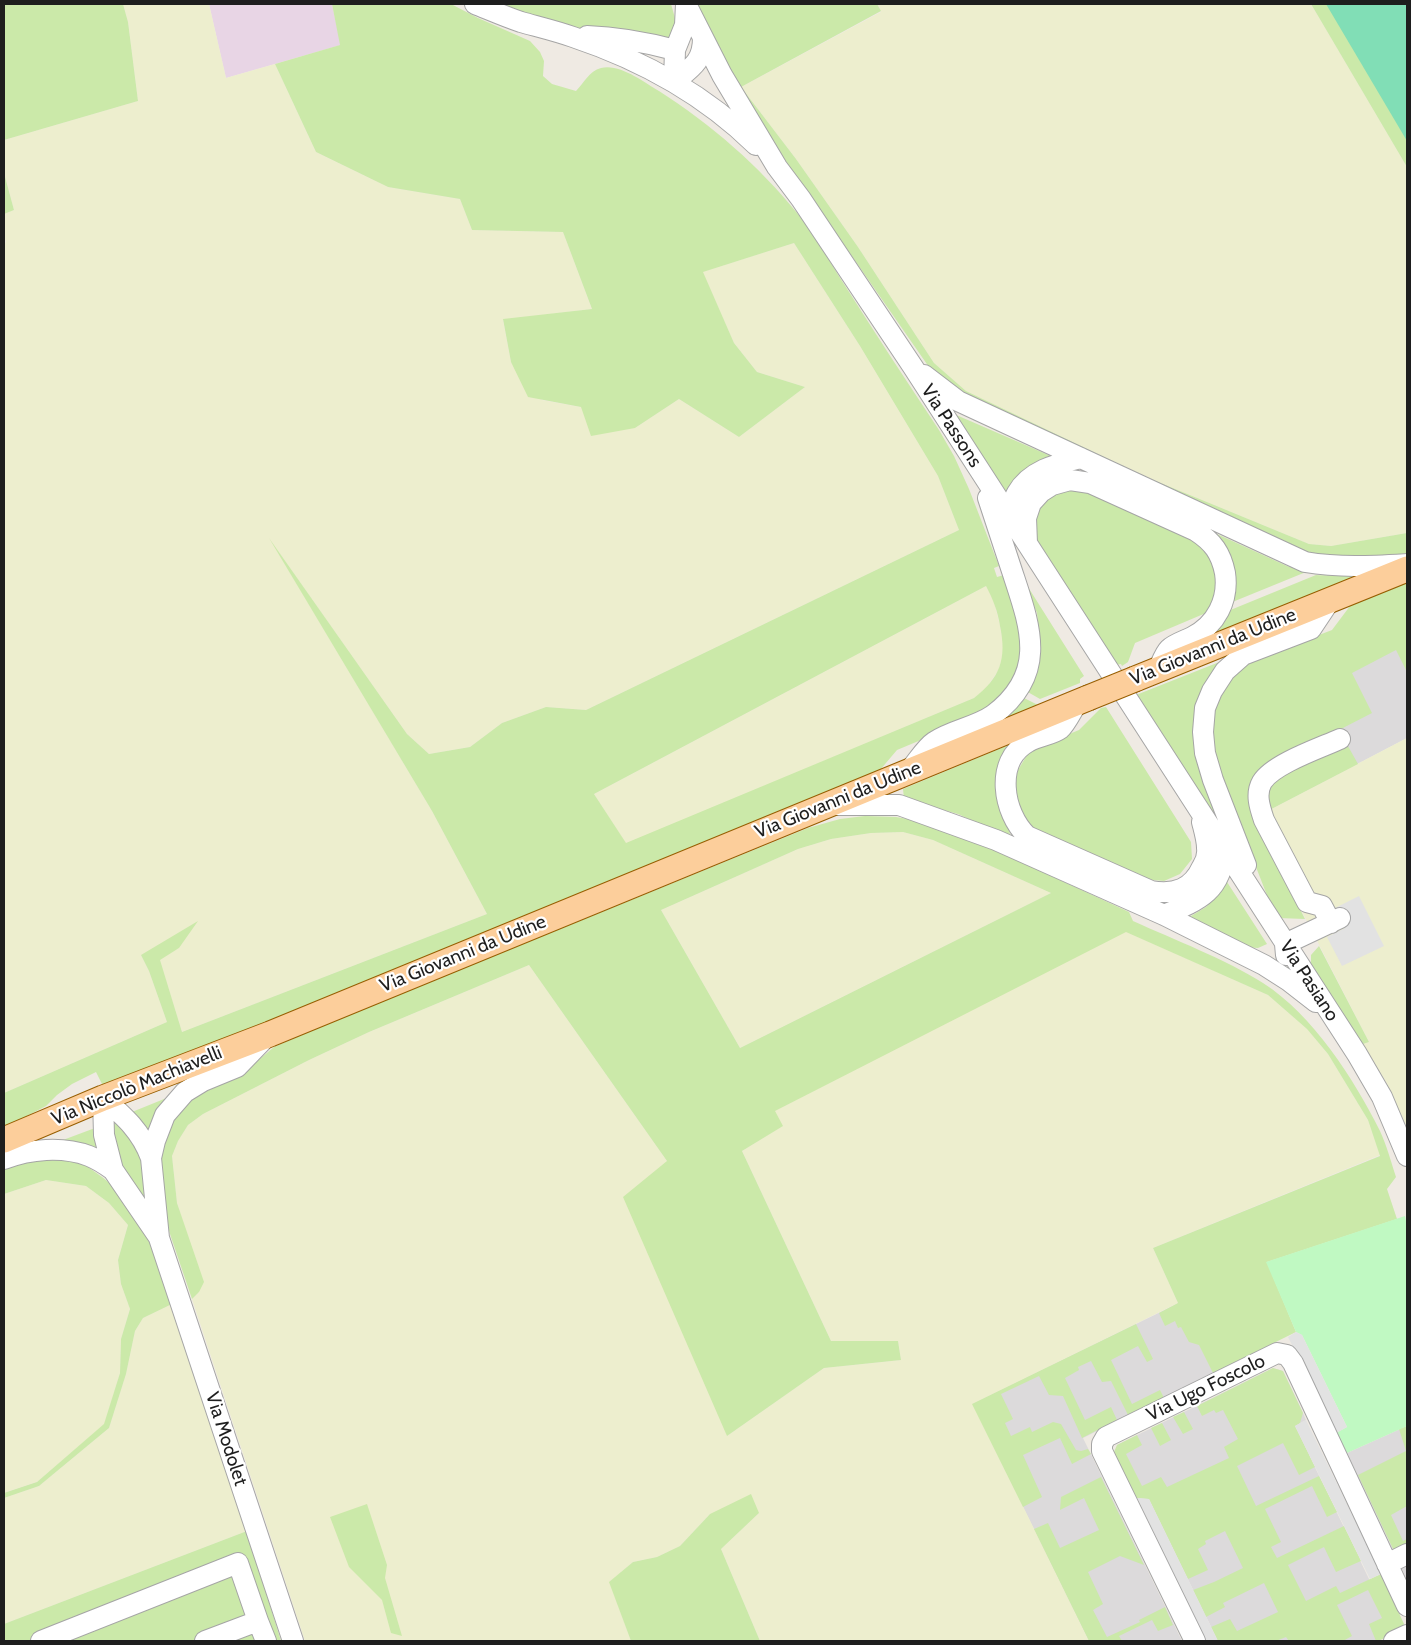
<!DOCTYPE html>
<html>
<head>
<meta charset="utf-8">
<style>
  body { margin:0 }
  #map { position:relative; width:1411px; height:1645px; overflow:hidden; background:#efeae3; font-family:Cabin,sans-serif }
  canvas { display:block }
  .frame { position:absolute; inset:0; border:5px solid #1e1e1e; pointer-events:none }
</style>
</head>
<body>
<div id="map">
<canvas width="1411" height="1645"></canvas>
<div class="frame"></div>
</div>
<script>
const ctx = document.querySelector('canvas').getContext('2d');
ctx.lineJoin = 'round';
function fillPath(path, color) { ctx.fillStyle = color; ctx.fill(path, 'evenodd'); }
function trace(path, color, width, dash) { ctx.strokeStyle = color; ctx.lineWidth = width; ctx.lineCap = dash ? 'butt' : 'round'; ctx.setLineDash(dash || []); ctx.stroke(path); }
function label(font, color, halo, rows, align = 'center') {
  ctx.font = font + ' Cabin,sans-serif'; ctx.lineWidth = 4.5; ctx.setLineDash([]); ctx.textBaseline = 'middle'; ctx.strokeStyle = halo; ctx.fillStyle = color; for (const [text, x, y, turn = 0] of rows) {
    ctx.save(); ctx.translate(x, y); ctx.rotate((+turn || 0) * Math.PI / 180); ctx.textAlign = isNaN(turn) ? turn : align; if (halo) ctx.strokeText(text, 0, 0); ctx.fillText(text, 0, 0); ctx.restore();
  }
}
fillPath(new Path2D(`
  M1407,637V738L1254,818L1252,680Z
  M1222,1282L1256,1352L1083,1438L1182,1641H1089L972,1404Z
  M1273,1368L1283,1371L1303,1413L1306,1420L1295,1426L1369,1579L1404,1624L1378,1641H1218L1149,1499L1137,1498L1117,1445Z
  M1407,1426V1580L1347,1453Z`), '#dcdadb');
fillPath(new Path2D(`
  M209,4H332L341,45L226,78Z`), '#e8d5e5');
fillPath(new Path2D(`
  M123,4H209L226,78L275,64L316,152L388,187L460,199L472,230L563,232L592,309L503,320L511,362L542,400L581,407L635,428L679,399L739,437L805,387L757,372L734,343L702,272L794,243L860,346L938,476L959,530L586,710L546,707L502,723L470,747L429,754L407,734L275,547L432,811L487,914L182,1032L159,959L179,948L141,955L149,971L167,1022L4,1093V244L6,242L4,236V214L14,210L4,173V140L138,101L128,22Z
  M877,4H1311L1407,167V533L1331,546L1309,544L1146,477L966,391L934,363L858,247L796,159L741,87L881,12Z
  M986,586L993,598L999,621L1003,641V658L998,671L991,681L986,689L974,698L626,844L594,794Z
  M1407,738V1127L1386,1082L1363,1044L1369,1042L1254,818Z
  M903,832L933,840L1051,893L740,1048L661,910L798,849L831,839L871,833Z
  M1125,931L1268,995L1307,1029L1328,1054L1368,1120L1380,1155L1153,1248L1178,1303L973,1404L1089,1641H760L721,1549L759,1513L710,1514L680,1546L657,1557L633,1562L610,1582L631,1641H305L192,1299L199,1292L186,1233L177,1203L172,1156L178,1141L188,1125L203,1114L309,1060L369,1032L529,965L667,1161L727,1436L824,1368L901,1360L898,1341H831L742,1151L782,1126L774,1111Z
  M46,1180L86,1186L109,1203L128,1225L118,1260L121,1284L130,1309L121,1339L120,1373L105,1424L37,1482L4,1493V1194Z
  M172,1304L247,1531L4,1624V1498L39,1486L109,1428L126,1374L135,1331L143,1318Z`), '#edeece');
fillPath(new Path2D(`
  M4,4H123L128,22L138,101L4,140Z
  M332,4H451L478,18L530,41L540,52L544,61L543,76L552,84L576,91C584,83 589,71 601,68C619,63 644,82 659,91C712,125 758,165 798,214C816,235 829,261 844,284C875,333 907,382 939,430L954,456L969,489L999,566L994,568L997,577L1004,575L1013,592L1023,649L1013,680L997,702L971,719L897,750L880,770L867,779L105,1090L96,1072L72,1084L57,1095L46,1106L4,1128V1093L167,1022L149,971L141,955L198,921L179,948L160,960L182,1032L487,914L432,811L269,538L407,734L429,754L470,747L502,723L546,707L586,710L959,530L938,476L860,346L794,243L703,272L734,343L757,372L805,387L739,437L679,399L635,428L591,436L581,407L528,397L511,362L503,319L592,309L563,232L472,230L460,199L388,187L316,152L275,64L340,45ZM986,586C993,599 998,612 1000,626C1007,659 1000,678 974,698L626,843L594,794Z
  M487,4H671L675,18L679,20L673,35L666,41L609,28H577Z
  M694,4H877L881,11L741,87L796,159L858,247L934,363L966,391L1146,477L1309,544L1331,546L1407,533V553L1362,560L1307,555L961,396L931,370L751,111Z
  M1311,4H1407V167Z
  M4,173L14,210L4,214Z
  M954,414L1053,457L1008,497Z
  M1074,488L1089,491L1196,542C1223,567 1221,576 1213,610L1135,643L1128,662L1122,666L1121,664L1116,665L1038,542C1036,538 1033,532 1033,527C1034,504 1054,492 1074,488Z
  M1217,534L1287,566L1306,572L1230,603L1213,536Z
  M1316,575C1328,576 1349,574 1359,578L1211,636L1226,620L1228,611Z
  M1023,579L1084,676L1080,679V683L1040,699L1026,691L1039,635L1037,613Z
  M1407,582V672L1396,650L1352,673L1372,713L1339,730L1358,764L1254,818L1305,919L1278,918L1270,903L1217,767L1209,727L1219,695L1239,669L1267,655L1332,630L1350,606Z
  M1227,659L1197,712L1228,841L1136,695Z
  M1022,697L1040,706L1003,720Z
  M1106,707L1191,842L1192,859L1180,874L1164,881L1143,879L1038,834L1022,821L1014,785L1018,770L1027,755L1038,747L1079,730L1101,708Z
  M1016,742L1003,815L1012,839L958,814L904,799L903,789Z
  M865,816L896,817L930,823L1004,854L1129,912L1133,921C1175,940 1225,959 1263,983C1313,1015 1354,1079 1380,1131C1387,1146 1391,1162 1396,1177L1387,1189L1397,1219L1267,1262L1296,1332L1213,1373L1199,1345L1189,1342L1181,1327L1178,1328L1175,1321L1165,1326L1159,1313L1178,1303L1153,1248L1380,1156L1368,1120L1328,1054L1307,1029L1268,995L1126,932L775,1111L783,1126L742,1151L831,1341H898L901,1360L824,1368L727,1436L623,1197L667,1161L529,965L369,1032L309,1060L203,1114L188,1125L178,1141L172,1156L177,1203L204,1282L199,1292L192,1299L170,1234L160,1191L158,1164L168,1122L182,1102L249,1068L274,1047L341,1018L808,828L840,819ZM903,832L933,840L1051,893L740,1048L661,910L798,849L831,839L871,833Z
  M1227,882L1267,944L1258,948L1244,947L1186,919L1206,907Z
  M1319,946L1369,1042L1363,1044L1311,966V955Z
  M169,1097L151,1136L132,1112Z
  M115,1123H120L139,1151L150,1205L149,1209L115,1158L111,1127Z
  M95,1128L101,1158L55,1143Z
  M41,1158C49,1158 60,1156 68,1158C78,1160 87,1166 95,1172C142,1203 156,1253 172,1304L143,1318L135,1331L126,1374L109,1428L39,1486L4,1498V1493L37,1482L104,1424L120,1373L121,1339L130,1309L121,1284L118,1260L128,1225L109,1203L86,1186L46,1180L4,1194V1168Z
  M1136,1324L1153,1359L1147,1362L1138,1346L1111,1360L1132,1404L1160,1390L1164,1398L1128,1415L1111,1381L1102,1382L1091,1361L1078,1367L1079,1370L1065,1378L1085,1420L1111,1407L1117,1420L1082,1438L1063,1396L1049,1395L1039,1376L1001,1394L1013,1419L1005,1423L1011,1436L1030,1427L1032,1432L1053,1422L1061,1424L1076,1450L1081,1451L1088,1449L1091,1454L1072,1464L1060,1438L1023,1455L1042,1497L1023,1507L972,1404Z
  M1273,1368L1283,1371L1303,1413L1300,1423L1295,1426L1315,1467L1299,1475L1283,1443L1237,1466L1256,1506L1319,1476L1337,1512L1327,1517L1312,1486L1265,1509L1281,1542L1271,1547L1277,1558L1344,1526L1361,1561L1336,1572L1324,1547L1288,1565L1306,1601L1336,1586L1340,1593L1381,1574L1404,1624L1399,1632L1378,1641H1376L1369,1624L1382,1618L1368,1590L1337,1605L1352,1636L1343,1641H1289L1286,1637L1276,1641H1218L1211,1627L1230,1619L1237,1631L1278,1612L1264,1583L1223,1603L1225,1607L1206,1617L1193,1590L1214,1582L1243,1568L1225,1531L1205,1541L1206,1544L1198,1549L1208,1570L1188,1579L1149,1499L1137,1498L1113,1454L1117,1445L1137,1435L1142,1445L1126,1454L1142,1486L1161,1477L1167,1487L1229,1458L1224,1447L1238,1439L1223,1410L1216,1413L1214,1410L1202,1416L1197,1406Z
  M1184,1412L1193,1429L1183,1434L1173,1417Z
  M1162,1423L1171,1440L1160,1446L1151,1428Z
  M1407,1426V1506L1391,1515L1403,1541L1407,1539V1548L1395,1553L1358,1475L1406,1451L1399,1429Z
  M1101,1477L1144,1565L1120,1556L1088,1572L1103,1604L1093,1610L1107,1637L1140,1622L1139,1620L1165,1607L1173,1625L1158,1631L1152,1620L1119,1636L1122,1641H1089L1034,1529L1048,1523L1060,1548L1099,1530L1084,1498L1060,1510L1061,1497Z
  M751,1494L759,1513L721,1549L760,1641H631L609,1582L633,1562L657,1557L680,1546L710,1514Z
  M367,1504L387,1565L385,1578L402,1636L391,1633L382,1600L349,1567L330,1517Z
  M247,1531L281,1641H4V1624Z`), '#cbe9a9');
fillPath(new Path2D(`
  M1405,1216L1407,1226V1426L1347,1453L1336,1433L1347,1427L1302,1335L1296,1332L1266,1262Z`), '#c0f9c2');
fillPath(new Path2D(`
  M1326,4H1407V141Z`), '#81deb6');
fillPath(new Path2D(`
  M1359,896L1384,946L1342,966L1327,937L1345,928L1335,908Z
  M1296,1332L1302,1335L1347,1427L1336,1433L1288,1337Z
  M1306,1420L1381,1574L1370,1579L1295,1426Z
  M1137,1498L1149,1499L1218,1641H1206Z`), '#e2e2e2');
const minor = new Path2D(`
  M475,4C490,10 506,17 521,22C539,27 556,31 573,37C642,60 704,94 756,145
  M686,4L722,75L777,167L801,199L913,367L1357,1054L1382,1097L1407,1156
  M587,36C617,37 645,42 675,50
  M674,82L675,50L685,25L686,4
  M674,82C691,68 703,62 703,38
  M924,375L958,401L1305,562C1340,568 1372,566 1407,564
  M1008,516C1011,509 1013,500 1017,493C1030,470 1057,464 1081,458
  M1027,543L1026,518L1031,503L1041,492L1052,485L1070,480L1090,483L1196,531C1213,542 1221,553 1225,573C1229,600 1216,625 1192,637C1186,640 1174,644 1169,649C1164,654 1161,664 1158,670
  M1077,703C1073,709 1066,724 1060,729C1052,735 1038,736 1028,742C994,761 1003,813 1027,836L1151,891C1175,895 1192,889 1202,867C1206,861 1208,856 1207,848C1207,840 1204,830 1202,822
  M909,771C917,762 925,748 934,742C952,730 976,727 993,715C1049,673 1030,626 1012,571C1004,547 996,522 988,498
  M833,805H899L996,840L1164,915L1264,965L1289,981L1316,1002
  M1246,865L1213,780L1205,753L1203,732L1205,708L1212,691L1225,671L1243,655L1311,629L1331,599
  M1164,915C1200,900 1222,891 1225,848
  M1331,923L1322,906L1307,902L1264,820C1260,808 1255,794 1262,782C1273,764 1320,748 1340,739
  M1286,955L1285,944L1340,918
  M266,1037L237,1067L203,1081L185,1092L165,1115L155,1141L151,1158L159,1238L293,1641
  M103,1098L104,1135L113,1170L158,1236
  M103,1098C125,1117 141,1131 151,1158
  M4,1159C30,1149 62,1146 89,1156C97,1159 106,1165 113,1170
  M1387,1564L1407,1554
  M258,1621L266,1641
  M41,1641L238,1563L258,1621L205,1641
  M1195,1641L1102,1451V1444L1106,1437L1277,1353L1287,1355L1293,1363L1407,1606
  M1394,1641L1407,1635`);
const major = new Path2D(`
  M1135,679L1407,569
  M4,1140L103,1098L270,1034L1088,698`);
trace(minor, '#a5a5a5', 22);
trace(major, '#975e00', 27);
trace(minor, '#fff', 20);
trace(major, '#fcce9b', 25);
const majorBridge = new Path2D(`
  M1088,698L1135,679`);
trace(majorBridge, '#975e00', 27, []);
trace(majorBridge, '#fcce9b', 25);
label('19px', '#1e1e1e', '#fff', [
  ["Via Passons",951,426,57],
  ["Via Giovanni da Udine",1213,647,-22],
  ["Via Giovanni da Udine",838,800,-22],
  ["Via Giovanni da Udine",463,954,-22],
  ["Via Pasiano",1309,981,57],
  ["Via Niccolò Machiavelli",137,1086,-22],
  ["Via Ugo Foscolo",1206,1388,-26],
  ["Via Modolet",226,1439,72]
]);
</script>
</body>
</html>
